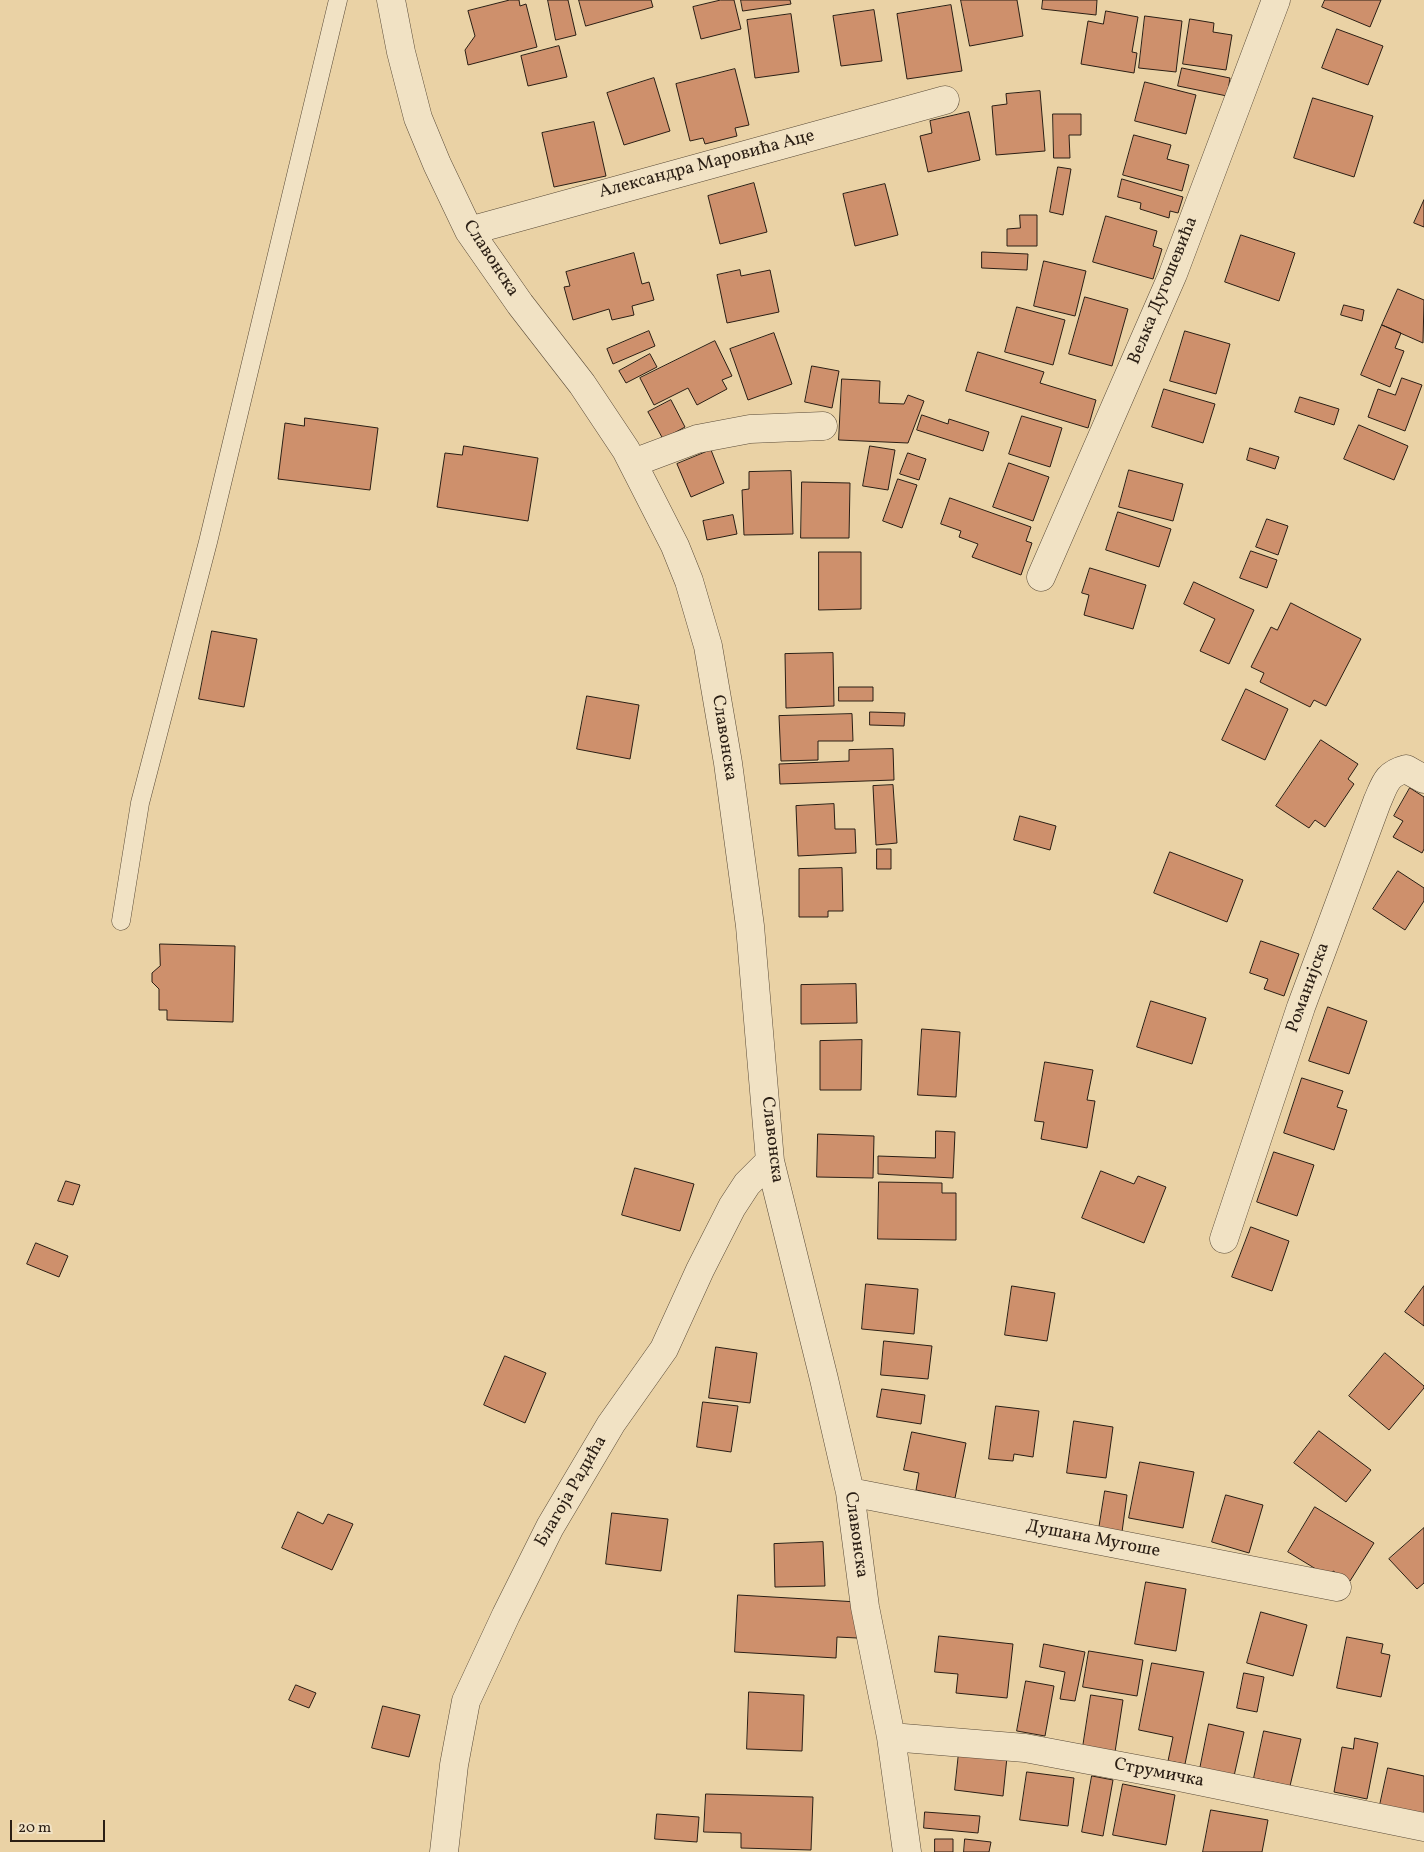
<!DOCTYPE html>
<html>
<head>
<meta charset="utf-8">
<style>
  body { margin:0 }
  #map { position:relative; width:1424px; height:1852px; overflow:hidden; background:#ead2a5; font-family:Vollkorn,serif }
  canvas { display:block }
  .scale { position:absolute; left:10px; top:1820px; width:95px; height:22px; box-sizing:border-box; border:2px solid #2a1e14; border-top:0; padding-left:6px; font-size:15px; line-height:18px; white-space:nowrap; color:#2a1e14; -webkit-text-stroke:4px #f1e2c4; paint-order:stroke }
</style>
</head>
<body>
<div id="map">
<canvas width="1424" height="1852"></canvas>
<div class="scale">20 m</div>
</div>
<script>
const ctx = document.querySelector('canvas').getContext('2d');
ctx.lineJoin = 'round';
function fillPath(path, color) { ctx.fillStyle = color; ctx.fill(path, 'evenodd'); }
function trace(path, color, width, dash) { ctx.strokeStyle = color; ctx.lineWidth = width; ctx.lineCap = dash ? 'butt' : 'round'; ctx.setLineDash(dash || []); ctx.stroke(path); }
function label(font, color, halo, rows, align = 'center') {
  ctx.font = font + ' Vollkorn,serif'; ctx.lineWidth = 4; ctx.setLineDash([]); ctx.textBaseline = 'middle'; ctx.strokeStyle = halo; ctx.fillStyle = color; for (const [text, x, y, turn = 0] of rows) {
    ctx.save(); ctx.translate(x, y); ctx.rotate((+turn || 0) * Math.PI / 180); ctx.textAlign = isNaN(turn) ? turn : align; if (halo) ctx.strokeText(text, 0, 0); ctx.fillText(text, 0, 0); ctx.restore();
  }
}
const building = new Path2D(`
  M510,0H519L520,6L526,4L537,47L468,65L465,50L475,36L468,11Z
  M548,0H568L576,35L556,40Z
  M579,0H651L653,7L586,26Z
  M721,0H734L741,29L701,39L693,7Z
  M741,0H790L791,4L743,11Z
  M961,0H1017L1023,36L970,46Z
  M1043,0H1097L1096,15L1042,9Z
  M1325,0H1381L1370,27L1322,7Z
  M951,5L962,71L907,79L897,14Z
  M874,10L882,61L841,66L833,16Z
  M1106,11L1138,17L1132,52L1137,53L1134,73L1081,64L1088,21L1103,24Z
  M791,14L799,72L755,78L747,20Z
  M1145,16L1182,21L1176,72L1139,68Z
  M1190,19L1214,23L1213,32L1232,35L1226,70L1183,64Z
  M1337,29L1383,46L1368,85L1322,68Z
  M559,46L567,77L528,86L521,56Z
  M1182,68L1230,78L1227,96L1178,86Z
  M735,69L749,125L735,128L737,136L705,144L703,138L690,141L676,84Z
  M654,78L670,131L624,145L607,93Z
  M1145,82L1196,95L1186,134L1135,121Z
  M1040,91L1045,151L996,155L992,106L1007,104L1006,94Z
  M1313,98L1373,116L1354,177L1294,158Z
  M969,112L980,160L928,172L920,136L932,133L930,121Z
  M1053,114H1081V135H1069L1070,158H1054Z
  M594,122L606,176L554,187L542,133Z
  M1134,135L1171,145L1167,159L1189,165L1182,191L1123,175Z
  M1058,167L1071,169L1063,215L1050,212Z
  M1122,179L1183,197L1178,213L1170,211L1169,218L1140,209L1141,203L1118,197Z
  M754,183L767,232L720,244L708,196Z
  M885,184L898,235L855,246L843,194Z
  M1424,200V227L1414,223Z
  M1020,215H1037V246H1007V229L1020,228Z
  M1106,216L1157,231L1153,246L1162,249L1153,279L1093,262Z
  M1241,235L1295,253L1279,301L1225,282Z
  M982,252L1028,254L1027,270L982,268Z
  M634,253L642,284L649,282L654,300L632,306L634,315L612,320L609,309L573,320L564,287L570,286L566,272Z
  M1044,261L1086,271L1075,316L1034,306Z
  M740,270L741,276L770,270L779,312L727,323L717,275Z
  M1398,289L1424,300L1423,343L1382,325Z
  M1085,297L1128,309L1112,366L1069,354Z
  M1344,305L1364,310L1362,321L1341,315Z
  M1017,307L1065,320L1053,365L1005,352Z
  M1382,325L1401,333L1395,348L1404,351L1390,387L1361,375Z
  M649,331L655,346L613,364L607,349Z
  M1185,331L1230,344L1216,394L1170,381Z
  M774,333L792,384L748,400L730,349Z
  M715,341L732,376L722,380L727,389L697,405L688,388L654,405L640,378Z
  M978,352L1044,372L1040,383L1096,400L1088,428L966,391Z
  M650,354L657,367L626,383L619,371Z
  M812,366L839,371L832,408L805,402Z
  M1402,378L1422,385L1405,431L1368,417L1378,389L1395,395Z
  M842,379L880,381L879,403L904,404L908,395L924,401L908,443L839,440Z
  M1164,389L1215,404L1203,443L1152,427Z
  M1300,397L1339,409L1334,425L1295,412Z
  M671,400L685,427L663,439L648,412Z
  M922,415L948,424L949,419L989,432L983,451L917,430Z
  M1022,416L1062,428L1050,467L1009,454Z
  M305,418L378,428L370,490L278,479L285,423L304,426Z
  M1359,425L1408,446L1394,480L1344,459Z
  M464,446L538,458L528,521L437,507L445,453L462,455Z
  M870,446L895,450L888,490L863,486Z
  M1250,448L1279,457L1275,469L1247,460Z
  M711,450L724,483L691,497L677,464Z
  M908,453L926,459L919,480L900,474Z
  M1009,463L1049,477L1033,521L993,507Z
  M1129,470L1183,484L1173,521L1119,507Z
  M791,471L793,534L744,535L742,490L749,489V472Z
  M898,479L917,485L902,528L883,521Z
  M802,482L850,483L849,538H801Z
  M950,498L1031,527L1026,541L1032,543L1021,575L972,557L978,544L959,537L961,531L941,524Z
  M1118,512L1171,529L1159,567L1106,550Z
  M733,515L737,534L707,540L703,521Z
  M1267,519L1288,526L1278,555L1256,547Z
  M1251,551L1277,560L1267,588L1240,578Z
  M819,552H861V609L819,610Z
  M1090,568L1146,585L1133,629L1084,615L1089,595L1082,593Z
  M1194,582L1254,610L1229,664L1200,651L1215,619L1184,604Z
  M1291,603L1361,639L1326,706L1314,700L1310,707L1260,682L1264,673L1251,667L1271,627L1277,630Z
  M212,631L257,639L244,707L199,699Z
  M833,653L834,706L786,708L785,654Z
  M839,687H873V701H839Z
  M1246,689L1288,709L1265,760L1222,740Z
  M587,696L639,705L630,759L577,749Z
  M870,712L905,713L904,726L870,725Z
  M852,714L853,741H818V760L781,761L779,716Z
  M1321,740L1358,764L1348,779L1354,784L1325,827L1315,820L1309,828L1276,806Z
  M893,749L894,780L780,784L779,764L849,761V750Z
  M893,785L897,843L876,845L873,786Z
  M1410,788L1424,797V849L1422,853L1393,837L1403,821L1394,816Z
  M834,804L835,829H855L856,853L798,856L796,806Z
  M1020,816L1056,826L1050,850L1014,840Z
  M877,849H891V869H877Z
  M1170,852L1243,880L1227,922L1154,893Z
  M842,868L843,911H828V917H799V869Z
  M1398,871L1424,888V901L1405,930L1373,909Z
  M1261,941L1299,954L1284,996L1264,989L1268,979L1250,973Z
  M160,944L235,946L233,1022L167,1020V1010H159V989L152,982V973L160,966Z
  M856,984L857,1023L801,1024V985Z
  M1151,1001L1206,1018L1192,1064L1137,1047Z
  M1328,1007L1367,1021L1349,1074L1309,1061Z
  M922,1029L960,1032L956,1097L918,1095Z
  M862,1040L861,1090H820V1041Z
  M1045,1062L1093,1070L1087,1100L1095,1101L1087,1148L1041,1139L1044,1122L1035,1121Z
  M1302,1078L1343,1091L1337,1107L1347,1110L1334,1150L1284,1133Z
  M936,1131L955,1132L953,1178L878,1174V1156L935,1158Z
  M818,1134L874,1136L873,1178L817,1177Z
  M1274,1152L1314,1165L1297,1216L1257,1202Z
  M635,1168L694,1184L680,1231L622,1215Z
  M1101,1171L1134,1184L1138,1176L1166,1187L1144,1243L1082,1218Z
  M66,1181L80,1185L73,1205L58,1201Z
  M879,1182L942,1183V1193H956V1240L878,1239Z
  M1251,1227L1289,1241L1272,1291L1232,1277Z
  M36,1243L68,1256L59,1277L27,1264Z
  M866,1284L918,1289L914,1334L862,1329Z
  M1012,1286L1055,1293L1047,1341L1005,1335Z
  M1424,1286V1326L1405,1312Z
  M884,1341L932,1346L928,1379L881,1375Z
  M716,1347L757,1353L750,1403L709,1398Z
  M1385,1353L1424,1386V1388L1389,1430L1349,1396Z
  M505,1356L546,1373L525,1423L484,1405Z
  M882,1389L925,1395L921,1424L877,1417Z
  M703,1402L738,1406L731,1452L697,1447Z
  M996,1406L1039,1411L1033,1457L1014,1454L1013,1461L989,1459Z
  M1074,1421L1113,1427L1106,1478L1067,1473Z
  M1319,1431L1371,1470L1346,1502L1294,1463Z
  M912,1432L966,1443L955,1498L916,1490L919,1473L904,1470Z
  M1140,1462L1194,1472L1183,1528L1129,1518Z
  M1105,1491L1127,1495L1122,1532L1099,1529Z
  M1226,1495L1263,1505L1249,1553L1212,1542Z
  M1315,1507L1374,1543L1350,1581L1333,1571L1329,1577L1288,1552Z
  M298,1512L323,1524L328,1514L353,1524L332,1570L282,1548Z
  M612,1513L668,1519L661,1571L606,1564Z
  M1424,1528V1583L1417,1589L1389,1559Z
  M823,1542L825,1586L775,1587L774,1544Z
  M1146,1582L1186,1589L1176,1651L1135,1644Z
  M738,1595L858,1602L857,1638L837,1637L836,1658L735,1652Z
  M1261,1612L1307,1625L1293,1676L1247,1663Z
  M939,1636L1013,1644L1007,1698L956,1693L958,1674L935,1672Z
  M1347,1637L1383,1644L1381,1653L1390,1655L1381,1697L1337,1688Z
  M1044,1644L1085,1652L1075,1701L1060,1699L1065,1672L1040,1667Z
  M1089,1651L1143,1660L1137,1696L1083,1687Z
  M1152,1663L1204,1672L1185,1764L1168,1761L1173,1737L1139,1730Z
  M1244,1673L1264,1677L1257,1712L1237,1708Z
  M1026,1681L1054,1686L1045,1736L1017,1731Z
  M296,1685L316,1693L309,1708L289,1700Z
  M749,1692L804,1695L802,1751L747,1749Z
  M1091,1695L1123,1700L1115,1752L1083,1747Z
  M383,1706L420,1715L409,1757L372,1748Z
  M1209,1724L1244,1732L1234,1776L1200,1769Z
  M1264,1731L1301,1739L1290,1786L1254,1778Z
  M1355,1738L1378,1743L1367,1799L1334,1792L1342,1747L1353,1749Z
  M959,1752L1007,1757L1003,1796L955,1790Z
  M1388,1768L1424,1776V1815L1380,1805Z
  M1027,1772L1074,1778L1068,1826L1020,1820Z
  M1092,1776L1113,1780L1103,1836L1082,1832Z
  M1123,1784L1175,1795L1166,1845L1113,1835Z
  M706,1794L813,1797L811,1850L741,1848V1833L704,1832Z
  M1211,1810L1268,1820L1262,1852H1203Z
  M925,1812L980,1816L978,1833L924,1828Z
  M657,1814L699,1817L697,1842L655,1839Z
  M935,1839H953V1852H935Z
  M965,1839L991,1842L989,1852H964Z`);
fillPath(building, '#ce906c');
trace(building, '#2a1e14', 1);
const service = new Path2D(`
  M121,921L140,803L208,542L338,0`);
const minor = new Path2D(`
  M391,0L401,52L418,118L437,164L469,231L520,304L582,384L626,450L675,546L689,581L708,646L728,763L750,926L770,1161L824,1379L850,1492L865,1607L891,1737L907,1852
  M469,231L945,100
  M633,463L697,439L750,429L823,426
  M1041,577L1173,274L1276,0
  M1224,1239L1301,1007L1377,802C1385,784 1386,774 1406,769L1424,779
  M850,1492L1337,1587
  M891,1737L1025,1748L1179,1777L1424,1827
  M444,1852L454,1765L466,1701L506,1615L550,1527L611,1424L664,1349L700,1270L732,1207L747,1184L770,1161`);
trace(service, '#5a4b38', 19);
trace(minor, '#5a4b38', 29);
trace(service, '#f1e2c4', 18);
trace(minor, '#f1e2c4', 28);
label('18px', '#2a1e14', '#f1e2c4', [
  ["Александра Маровића Аце",707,165,-15],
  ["Славонска",490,259,57],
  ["Вељка Дугошевића",1164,291,-68],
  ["Славонска",723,738,81],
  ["Романијска",1309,988,-70],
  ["Славонска",771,1140,83],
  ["Благоја Радића",572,1492,-60],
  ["Славонска",855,1535,82],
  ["Душана Мугоше",1093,1540,11],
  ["Струмичка",1159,1774,11]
]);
</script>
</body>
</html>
